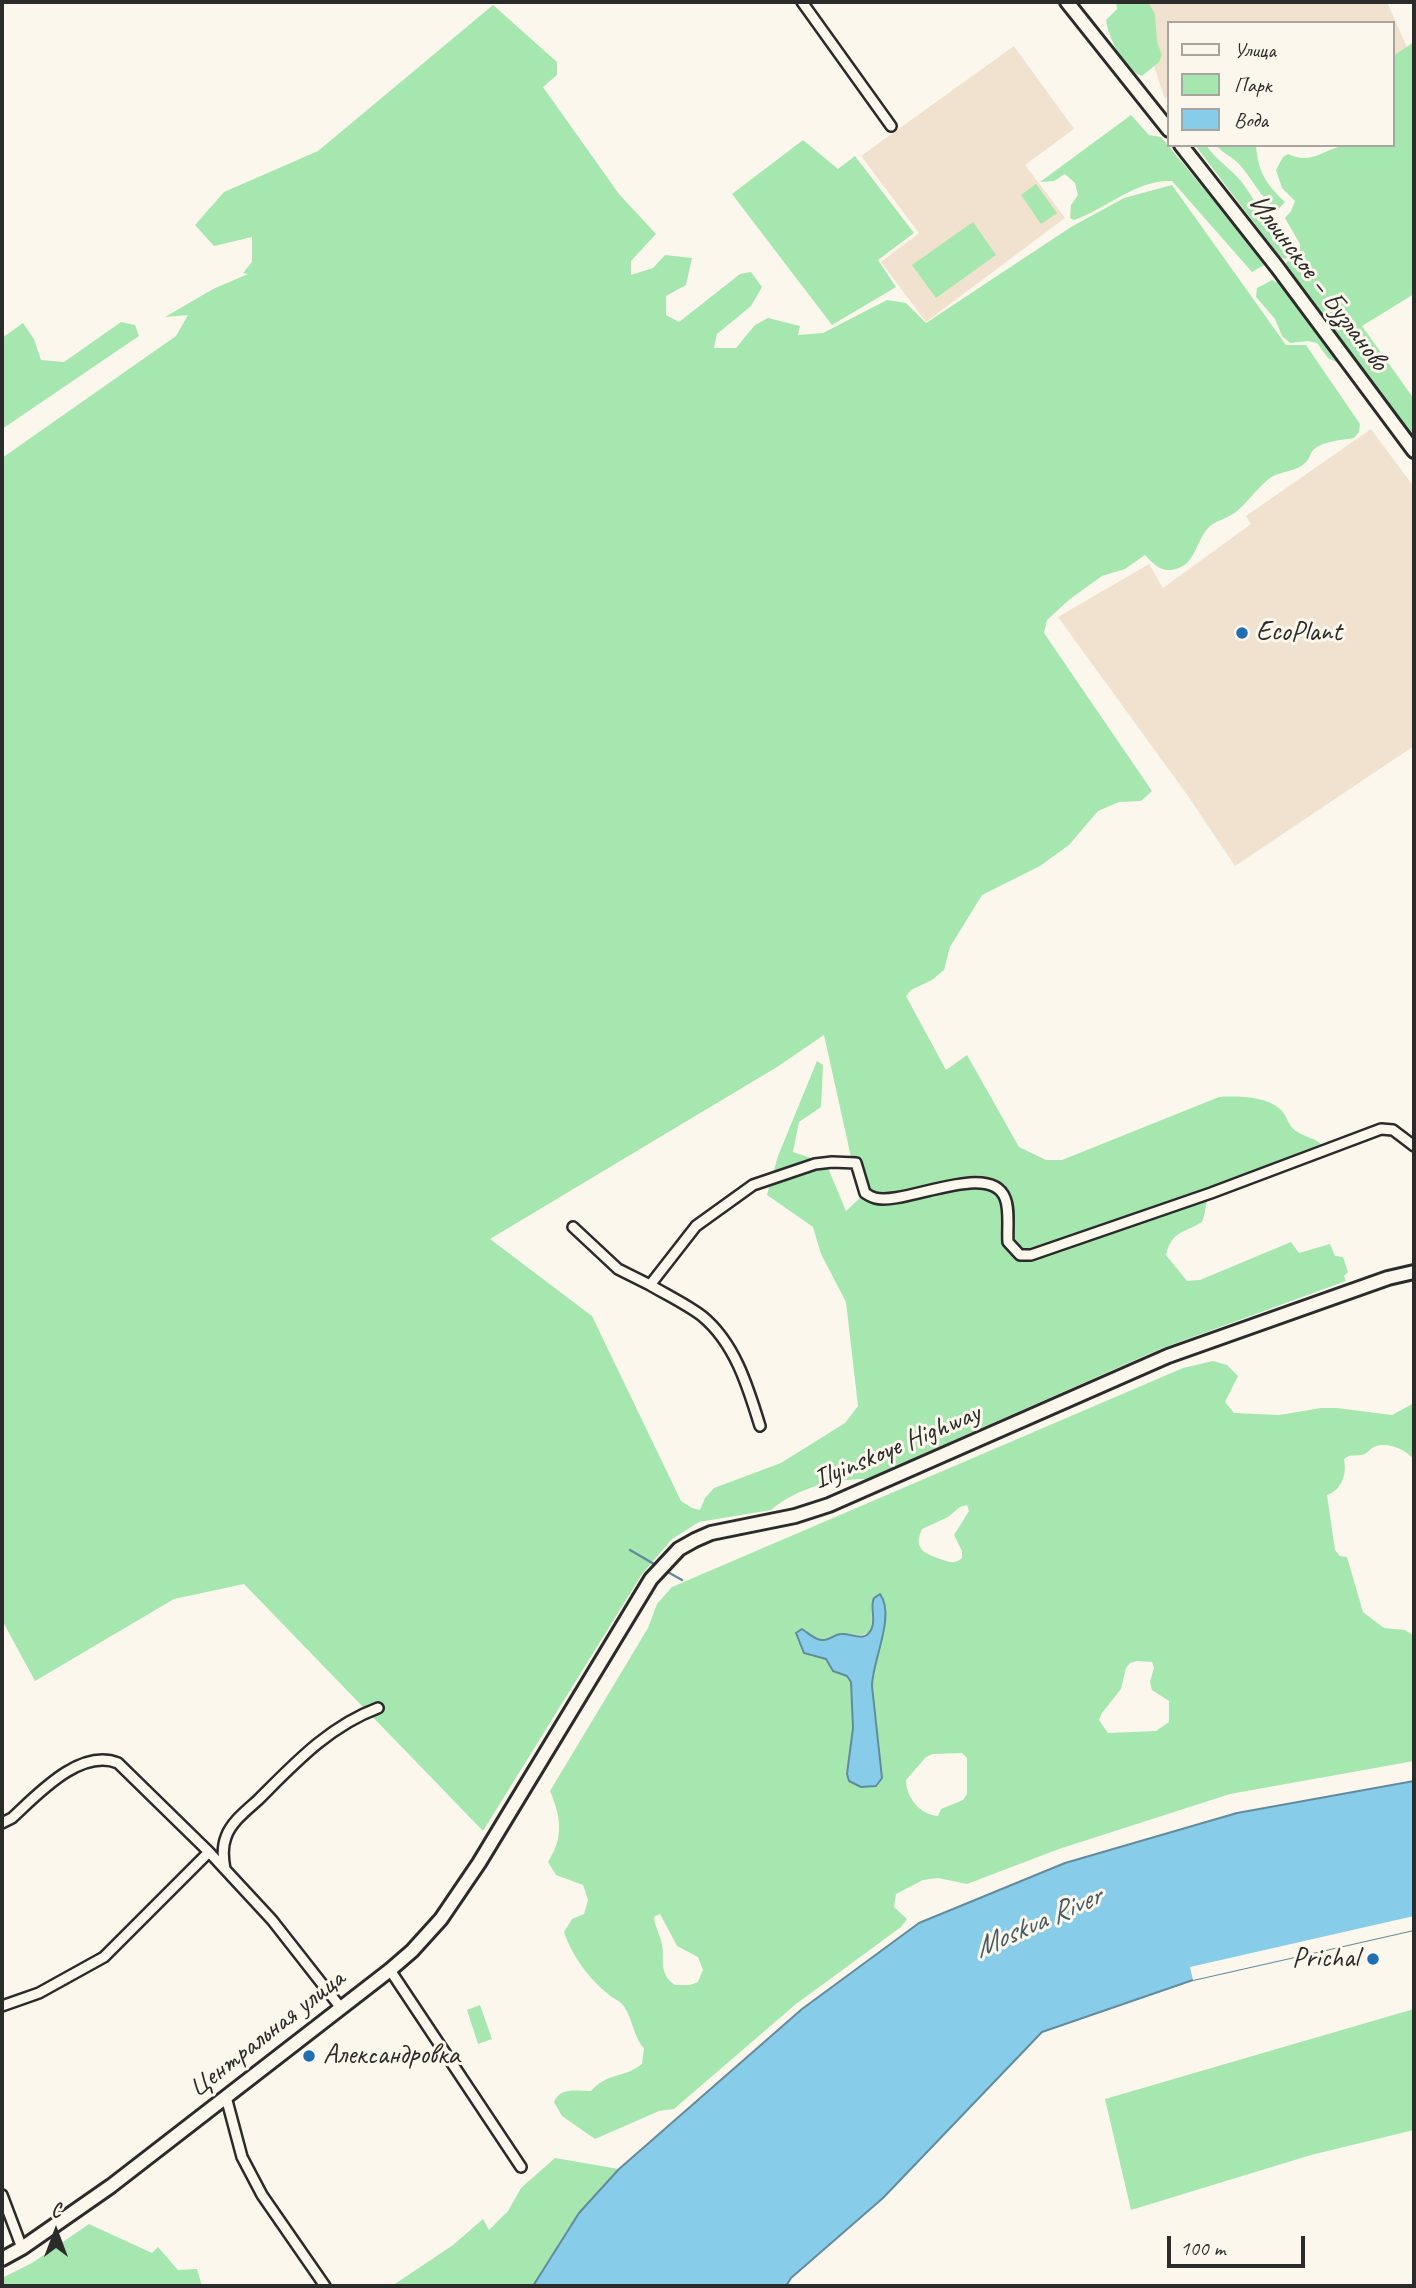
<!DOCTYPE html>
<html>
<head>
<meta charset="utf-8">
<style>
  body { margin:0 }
  #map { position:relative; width:1416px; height:2288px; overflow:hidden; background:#fbf7ec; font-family:Caveat,sans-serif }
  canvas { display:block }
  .frame { position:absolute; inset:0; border:4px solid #2b2b2b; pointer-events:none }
  .legend { position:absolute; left:1167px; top:21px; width:228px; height:126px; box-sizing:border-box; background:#fbf7ec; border:2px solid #a8a59f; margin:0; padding:9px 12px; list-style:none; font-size:21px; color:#2b2b2b }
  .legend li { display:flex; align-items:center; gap:14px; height:35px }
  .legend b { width:35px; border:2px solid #a8a59f }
  .north { position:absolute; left:21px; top:2197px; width:70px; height:70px; -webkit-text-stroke:5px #fbf7ec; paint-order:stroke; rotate:0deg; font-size:19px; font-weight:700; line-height:28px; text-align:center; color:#2b2b2b }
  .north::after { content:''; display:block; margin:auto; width:24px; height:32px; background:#2b2b2b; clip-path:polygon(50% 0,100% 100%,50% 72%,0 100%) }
  .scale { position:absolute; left:1167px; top:2236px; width:138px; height:32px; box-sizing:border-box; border:4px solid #2b2b2b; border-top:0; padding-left:9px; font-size:21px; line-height:24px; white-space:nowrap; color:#2b2b2b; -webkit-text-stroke:5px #fbf7ec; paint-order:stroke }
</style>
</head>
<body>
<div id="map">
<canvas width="1416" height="2288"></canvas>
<div class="frame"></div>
<ul class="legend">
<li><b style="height:9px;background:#fbf7ec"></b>Улица</li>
<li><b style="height:19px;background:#a6e7b0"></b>Парк</li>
<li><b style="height:19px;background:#87cce9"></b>Вода</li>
</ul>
<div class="north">С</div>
<div class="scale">100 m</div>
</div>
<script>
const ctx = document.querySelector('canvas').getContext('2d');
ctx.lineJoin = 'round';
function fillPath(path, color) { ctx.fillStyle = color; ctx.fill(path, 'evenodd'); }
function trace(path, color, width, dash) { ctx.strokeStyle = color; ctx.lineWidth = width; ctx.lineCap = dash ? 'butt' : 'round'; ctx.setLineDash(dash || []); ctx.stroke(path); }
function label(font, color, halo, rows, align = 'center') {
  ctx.font = font + ' Caveat,sans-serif'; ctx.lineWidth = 6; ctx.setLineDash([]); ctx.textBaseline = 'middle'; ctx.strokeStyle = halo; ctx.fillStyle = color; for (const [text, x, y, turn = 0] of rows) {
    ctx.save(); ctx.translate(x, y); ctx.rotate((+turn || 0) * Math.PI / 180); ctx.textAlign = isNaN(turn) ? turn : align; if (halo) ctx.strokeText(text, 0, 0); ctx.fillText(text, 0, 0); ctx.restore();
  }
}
fillPath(new Path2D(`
  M1149,2H1387L1410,54L1393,61V23H1169V95L1165,99L1150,54L1147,13Z
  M1014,46L1074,129L1025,165L1065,218L926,322L881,262L919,233L861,156Z
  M1371,429L1414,487V746L1235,866L1188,796L1058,617L1149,564L1163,588L1251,524L1246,516Z`), '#f0e2ce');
fillPath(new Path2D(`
  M1116,2H1148L1155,14L1157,42L1162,55L1159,62L1142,76C1124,70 1108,37 1106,20L1117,9Z
  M493,5L557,62V75L543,87L619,194L656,234L631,261V275L653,268L665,255L692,258L686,285L666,296V315L679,322L740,274L751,272L762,287L751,306L717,334L714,348H736L755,325L768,318L800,326L798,335L823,333L887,300L906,303L926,323L1071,227L1124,198L1172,185L1286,345H1306L1360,424L1359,432L1354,438C1342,440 1323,441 1313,450C1310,454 1309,460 1305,463C1296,472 1280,471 1270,478C1257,488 1248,502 1236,512C1227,519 1216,520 1208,528C1197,540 1195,561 1181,567C1164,575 1155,566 1145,555L1125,569L1102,576L1070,599L1047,620L1044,633L1152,791L1141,801L1119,802L1098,811L1069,845L1040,866L982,895L950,947L944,970L932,980L911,990L906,996L946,1070L967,1055L1019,1147L1046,1160H1062L1219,1097C1237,1096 1266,1096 1280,1109C1287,1115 1288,1126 1296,1131C1304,1137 1313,1137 1321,1144L1213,1186C1205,1196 1207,1210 1202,1222C1182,1234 1172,1231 1166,1255L1187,1281L1200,1280L1291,1242L1299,1253L1330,1244L1335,1256L1343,1257L1348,1272L1344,1276L1346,1281L1160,1349L866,1479C832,1479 797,1488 771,1510L699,1522L672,1539L642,1574L483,1831L244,1584L174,1599L35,1681L2,1620V458L176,336L188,315L165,317L213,289L248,274L243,273L252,262V237L214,246L195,225L224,192L318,151ZM824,1035L860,1198L846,1211L826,1163L793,1152L799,1122L821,1107L823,1065L817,1061L778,1156L767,1195L813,1227L821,1254L846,1302L858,1406L845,1423L781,1463L714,1488L705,1498L700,1510L692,1508L681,1501L592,1316L490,1239L777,1067Z
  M1414,42V294L1362,326L1414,399V440L1286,270V263L1300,248V244L1285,218L1291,211L1295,201L1282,188L1276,170L1283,157L1288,154C1313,166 1325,147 1348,145C1363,144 1378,145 1393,145V56Z
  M1131,115L1149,135L1161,137L1266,264L1252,272L1172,181C1137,179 1106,209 1074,220L1070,218L1071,205L1078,195L1075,183L1065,174L1054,181L1040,182Z
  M803,140L838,169L855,156L914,233L878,260L896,287L832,325L732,194Z
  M1195,145H1206C1216,160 1229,167 1240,180C1256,199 1265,227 1288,238L1292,252L1285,259L1280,257Z
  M1216,145H1256C1258,172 1266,184 1285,202L1277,211C1261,198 1252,178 1238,163C1231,156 1222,153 1216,145Z
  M1036,184L1057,213L1041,224L1021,195Z
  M973,222L996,255L936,298L912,265Z
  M1272,280L1280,284L1340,364L1328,358L1317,343L1308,341L1290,343L1282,336L1275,319L1256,297L1257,288Z
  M121,322L135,325L139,336L2,429V338L23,323L34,339L41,360L64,362Z
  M1213,1361L1227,1365L1238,1376L1225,1402L1234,1413L1279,1415L1321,1408H1337L1392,1415L1414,1403V1460C1407,1450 1387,1441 1374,1447C1371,1448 1368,1452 1365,1454C1358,1457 1351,1453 1344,1459C1347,1474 1342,1490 1327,1495L1335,1550L1340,1556L1347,1557L1363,1612L1384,1628L1405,1630L1414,1636V1761L1230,1794L1059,1849L967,1884L938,1878L923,1880L896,1894L894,1907L907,1919L901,1927L796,2004L674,2109L659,2111L595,2139L562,2116L554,2102C560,2087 577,2091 591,2091C608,2072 622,2079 642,2064L644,2048C634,2039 632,2015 622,2004C618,2000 612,1998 608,1994C589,1979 571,1954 564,1932L572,1919L584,1914L588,1900L583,1885L556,1875L548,1862C564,1837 561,1817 550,1791L648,1628L657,1604L672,1587L1183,1368ZM967,1505L969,1511L954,1535L962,1551V1558C954,1565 950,1562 940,1559C924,1553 913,1549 922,1529L948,1517L960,1507ZM880,1595L885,1622L873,1671L872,1686L882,1778L847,1774L853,1728L851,1682L847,1676L833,1671L826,1659L810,1656L808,1633C819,1643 829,1641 840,1634L854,1637L869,1633C876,1621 868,1610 874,1598ZM1137,1661L1152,1662L1154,1668L1150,1682L1152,1690L1169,1701V1722L1156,1731L1108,1733L1099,1720L1102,1713L1121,1689L1126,1668L1130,1663ZM962,1753L967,1758V1794L963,1800L941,1809L938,1816C920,1815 906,1797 906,1780L926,1757L933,1754ZM660,1914L677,1946L698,1957L703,1970L698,1982L690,1985H675C658,1973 665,1961 662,1944C660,1935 655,1927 654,1917Z
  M480,2005L492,2039L478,2044L467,2010Z
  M1414,2009V2130L1311,2155L1131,2210L1105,2099Z
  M555,2158L619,2169L579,2213L533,2286H392L453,2245L483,2219L489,2230L508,2211L521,2188Z
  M89,2224L152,2253L158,2247L178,2270L197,2269L202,2286H2V2278L32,2263Z`), '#a6e7b0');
const water = new Path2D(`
  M880,1594C896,1616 872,1661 872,1686L882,1778L876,1786L861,1787L849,1781L847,1774L853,1728L851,1682L847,1676L833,1671L826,1659L804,1653L796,1633L802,1629C808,1633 814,1639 821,1640C830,1641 834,1634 841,1634C852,1633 864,1643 871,1630C877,1619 869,1608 874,1598Z
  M1414,1781V1930L1193,1980L1042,2032L883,2198L791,2278L786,2286H533L579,2213L619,2169L802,2009L919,1923L1065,1863L1237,1813Z`);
fillPath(water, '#87cce9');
trace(water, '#628c9d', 2);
fillPath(new Path2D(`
  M1414,1916V1930L1193,1980L1190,1967Z`), '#fbf7ec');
trace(new Path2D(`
  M630,1550L654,1564
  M666,1571L682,1580`), '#628c9d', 2.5);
const street = new Path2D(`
  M802,2L891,126
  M573,1227L618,1269L650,1285
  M760,1426C748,1387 735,1343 702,1316C686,1304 667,1295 650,1285L696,1226L753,1185L815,1164L832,1162L856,1163L865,1193C868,1195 871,1197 875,1198C904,1206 990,1160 1005,1198C1010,1210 1007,1228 1008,1242L1020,1255H1031L1211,1193L1381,1129L1393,1130L1414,1146
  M2,1823L12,1818C38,1794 80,1748 118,1763L209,1852L272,1920L341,2008
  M225,1869C223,1859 222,1847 226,1837C231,1822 247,1810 258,1800C294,1764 329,1726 378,1708
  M390,1970L521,2167
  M2,2006L39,1993L104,1957L209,1852
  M226,2097L242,2157L262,2195L325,2286
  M2,2195L22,2248`);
const secondary = new Path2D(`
  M1067,2L1169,130
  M1181,145L1277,267L1414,451
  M2,2259L22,2248L111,2186L390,1970L412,1951L441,1919L479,1863L651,1579L679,1549L695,1540L711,1533L795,1516L829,1505L1168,1356L1388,1278L1414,1272`);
trace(street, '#2b2b2b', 14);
trace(secondary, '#2b2b2b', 18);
trace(street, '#fbf7ec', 9);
trace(secondary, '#fbf7ec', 12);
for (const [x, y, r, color] of [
  [1242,633,7,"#1f6fb2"],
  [1373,1959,7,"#1f6fb2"],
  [309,2056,7,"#1f6fb2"]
]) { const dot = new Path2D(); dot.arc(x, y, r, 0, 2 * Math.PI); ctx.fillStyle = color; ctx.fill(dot); trace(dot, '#fbf7ec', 2.5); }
label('28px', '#2b2b2b', '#fbf7ec', [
  ["Ильинское – Бузланово",1318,283,53],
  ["Ilyinskoye Highway",897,1447,-23],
  ["Центральная улица",267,2034,-38]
]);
label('28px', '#2b2b2b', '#fbf7ec', [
  ["EcoPlant",1256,633],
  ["Prichal",1359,1959,"right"],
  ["Александровка",323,2056]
], 'left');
label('italic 30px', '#475b64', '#fbf7ec', [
  ["Moskva River",1038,1923,-24]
]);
</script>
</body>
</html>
